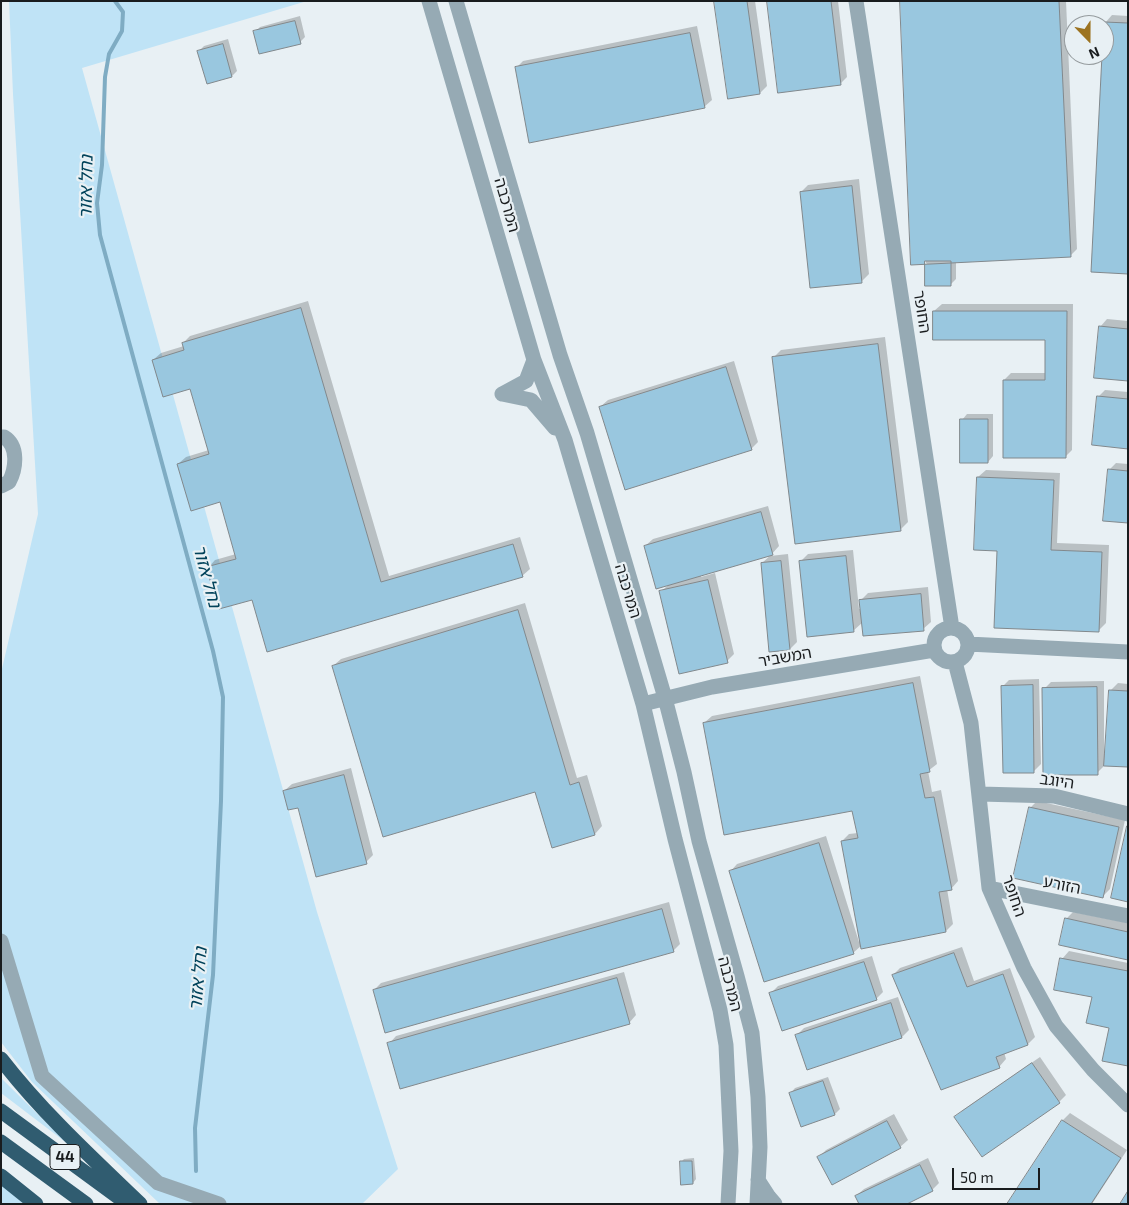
<!DOCTYPE html>
<html>
<head>
<meta charset="utf-8">
<style>
  body { margin:0 }
  #map { position:relative; width:1129px; height:1205px; overflow:hidden; background:#e8f0f4; font-family:"Exo 2",sans-serif }
  canvas { display:block }
  .frame { position:absolute; inset:0; border:2px solid #191c1e; pointer-events:none }
  .north { position:absolute; left:1064px; top:15px; width:50px; height:50px; box-sizing:border-box; background:#e8f0f4; border:1px solid #959b9e; border-radius:50%; rotate:158deg; font-size:14px; font-weight:700; line-height:20px; text-align:center; color:#191c1e }
  .north::after { content:''; display:block; margin:auto; width:18px; height:22px; background:#9c7320; clip-path:polygon(50% 0,100% 100%,50% 72%,0 100%) }
  .scale { position:absolute; left:952px; top:1168px; width:88px; height:22px; box-sizing:border-box; border:2px solid #191c1e; border-top:0; padding-left:6px; font-size:15px; line-height:18px; white-space:nowrap; color:#191c1e; -webkit-text-stroke:4px #e8f0f4; paint-order:stroke }
</style>
</head>
<body>
<div id="map">
<canvas width="1129" height="1205"></canvas>
<div class="frame"></div>
<div class="north">N</div>
<div class="scale">50 m</div>
</div>
<script>
const ctx = document.querySelector('canvas').getContext('2d');
ctx.lineJoin = 'round';
function fillPath(path, color) { ctx.fillStyle = color; ctx.fill(path, 'evenodd'); }
function trace(path, color, width, dash) { ctx.strokeStyle = color; ctx.lineWidth = width; ctx.lineCap = dash ? 'butt' : 'round'; ctx.setLineDash(dash || []); ctx.stroke(path); }
function label(font, color, halo, rows, align = 'center') {
  ctx.font = font + ' "Exo 2","Noto Sans Hebrew",sans-serif'; ctx.lineWidth = 4.5; ctx.setLineDash([]); ctx.textBaseline = 'middle'; ctx.strokeStyle = halo; ctx.fillStyle = color; for (const [text, x, y, turn = 0] of rows) {
    ctx.save(); ctx.translate(x, y); ctx.rotate((+turn || 0) * Math.PI / 180); ctx.textAlign = isNaN(turn) ? turn : align; if (halo) ctx.strokeText(text, 0, 0); ctx.fillText(text, 0, 0); ctx.restore();
  }
}
fillPath(new Path2D(`
  M9,1H307L82,68L317,912L398,1169L362,1204H160L32,1082L1,1042V673L38,514L13,94Z
  M1,1078L68,1144L1,1093Z
  M1,1179L42,1204H1Z`), '#bfe3f6');
fillPath(new Path2D(`
  M715,1H755L767,86L760,93Z
  M768,1H838L847,77L840,84Z
  M901,1H1066L1077,249L1070,256L956,262V279L950,285L926,263Z
  M1112,15L1128,16V272L1103,55L1105,23Z
  M300,16L305,37L300,42L255,32L260,27Z
  M697,26L712,100L704,107L516,68L523,61Z
  M228,39L237,71L232,76L199,51L204,46Z
  M859,179L869,274L862,281L811,287L801,192L808,185Z
  M308,301L389,576L520,537L530,569L522,576L253,598L208,568L215,560L236,554L221,501L178,464L186,457L209,450L191,387L153,360L161,353L184,346L183,343L190,336Z
  M942,304H1073L1072,450L1065,457L1004,380L1011,373H1046V339L934,311Z
  M1107,319L1128,321V380L1100,327Z
  M885,337L908,522L900,530L773,358L781,350Z
  M734,361L758,442L751,449L600,407L608,400Z
  M1105,390L1128,392V447L1098,397Z
  M967,414H993V456L988,462L962,420Z
  M1116,463L1128,464V522L1109,470Z
  M986,470L1060,473L1057,543L1109,545L1106,623L1099,630L978,477Z
  M768,506L779,546L770,556L788,554L797,642L790,649L762,563L772,554L701,574V577L715,573L734,654L727,661L661,592L669,584L645,546L653,539Z
  M853,550L859,609H862L861,600L868,593L928,587L931,622L923,629L863,622L853,631L800,562L808,554Z
  M525,603L577,778L587,775L602,826L595,834L536,790L333,666L341,659Z
  M920,676L937,764L928,771L932,792L941,790L958,881L951,889H947L953,924L946,931L862,945L853,953L730,872L737,864L826,836L859,942L861,941L842,841L849,834L858,833L853,809L704,723L712,716Z
  M1039,679L1041,764L1034,771L1002,687L1009,680Z
  M1104,681V754H1106L1110,691L1118,683L1128,684V766L1105,765L1097,773L1044,689L1051,682Z
  M351,768L373,855L366,862L299,806L284,791L292,784Z
  M1037,801L1125,820L1110,889L1103,896L1030,808Z
  M669,902L680,944L673,951L374,990L381,983Z
  M1073,912L1128,923V959L1066,919Z
  M962,947L974,981L1010,968L1035,1037L1028,1044L1004,1052L1006,1059L999,1067L893,975L900,968Z
  M1069,951L1128,963V1064L1111,1027L1093,996L1062,959Z
  M872,956L883,992L876,999L771,993L778,986Z
  M624,972L636,1015L629,1023L389,1044L396,1036Z
  M898,997L909,1030L902,1037L796,1036L804,1028Z
  M1040,1057L1066,1095L1059,1102L956,1117L963,1110Z
  M828,1077L840,1109L835,1114L790,1094L795,1088Z
  M1070,1113L1127,1150L1092,1204H1008L1063,1120Z
  M894,1114L908,1140L900,1147L819,1157L826,1150Z
  M694,1158L696,1179L693,1183L681,1162L684,1159Z
  M928,1158L939,1183L932,1190L856,1196L864,1189Z`), '#0003');
trace(new Path2D(`
  M115,1L123,12L122,31L109,54L105,77L102,165L97,203L100,235L213,651L223,697L221,801L213,975L195,1128L196,1171`), '#7facc3', 4);
const building = new Path2D(`
  M714,1H747L760,94L728,99Z
  M767,1H831L841,85L778,93Z
  M900,1H1059L1071,257L911,265Z
  M295,21L301,44L259,54L253,31Z
  M1104,22L1128,23V274L1091,272L1102,55H1104Z
  M690,33L705,108L529,143L515,67Z
  M223,44L232,77L207,84L197,51Z
  M852,186L862,283L810,288L800,192Z
  M925,261H951V286H925Z
  M301,308L381,582L513,544L523,577L267,652L252,600L219,609L206,567L236,559L220,502L191,511L177,464L209,454L190,389L163,397L152,360L184,350L182,343Z
  M933,311H1067L1066,458H1003V380H1045V340H933Z
  M1099,326L1128,329V381L1094,378Z
  M878,344L901,531L795,544L772,357Z
  M726,367L752,450L625,490L599,407Z
  M1097,396L1128,399V449L1092,445Z
  M960,419H988V463H960Z
  M1108,469L1128,471V523L1103,521Z
  M977,477L1054,480L1051,550L1102,552L1099,632L994,628L997,551L974,550Z
  M761,512L773,555L656,589L644,546Z
  M846,556L854,632L807,637L799,561Z
  M781,561L790,650L769,652L761,563Z
  M708,580L728,663L679,674L659,591Z
  M921,594L924,631L863,636L859,600Z
  M518,610L570,785L579,782L595,835L552,848L535,792L383,837L332,666Z
  M913,683L930,772L920,774L925,798L934,797L952,890L939,892L946,932L861,949L841,841L858,838L852,811L724,835L703,723Z
  M1033,685L1034,773H1003L1001,686Z
  M1097,687L1098,775H1043L1042,688Z
  M1109,690L1128,691V767L1104,766Z
  M344,775L367,864L316,877L298,808L288,810L283,791Z
  M1029,807L1119,827L1103,898L1013,878Z
  M1127,826H1128V902L1111,898Z
  M819,843L854,954L764,982L729,871Z
  M662,909L674,952L385,1033L373,990Z
  M1065,918L1128,932V960L1059,945Z
  M954,953L967,987L1003,974L1028,1045L996,1057L1000,1068L941,1090L892,975Z
  M1060,958L1128,971V1066L1102,1061L1109,1028L1086,1023L1092,997L1054,990Z
  M864,962L877,1000L782,1031L769,993Z
  M617,978L630,1024L400,1089L387,1043Z
  M891,1003L902,1038L807,1070L795,1035Z
  M1032,1063L1060,1103L982,1157L954,1117Z
  M823,1081L835,1115L801,1127L789,1093Z
  M1062,1120L1121,1158L1091,1204H1007Z
  M887,1121L901,1148L832,1185L817,1157Z
  M680,1161H692L693,1184L681,1185Z
  M920,1165L933,1191L907,1204H859L855,1196Z
  M1128,1191V1204H1120Z`);
fillPath(building, '#99c7df');
trace(building, '#81888c', 1);
trace(new Path2D(`
  M429,1L534,360L565,440L643,704L675,839L720,1010L726,1045L731,1151L728,1204
  M456,1L560,355L587,433L665,698L684,772L699,841L737,976L752,1033L758,1097L760,1147L757,1204
  M856,1L952,628
  M502,394L531,400L555,428
  M502,394L526,381L534,360
  M1,437H4C19,446 16,469 9,482L1,486
  M934 645a17 17 0 1 1 34 0a17 17 0 1 1-34 0Z
  M968,644L1128,652
  M955,662L971,723L989,888L1024,968L1056,1026L1093,1070L1128,1105
  M643,704L712,687L934,650
  M980,794L1054,796L1128,814
  M989,888L1128,916
  M1,941L42,1076L158,1183L219,1204
  M758,1180L769,1197L775,1204`), '#96aab4', 15);
trace(new Path2D(`
  M1,1059C42,1112 92,1158 140,1204
  M1,1111L128,1204
  M1,1142L86,1204
  M1,1176L36,1204`), '#305c70', 15);
for (const [x, y, w] of [
  [65,1157,30]
]) { const box = new Path2D(); box.roundRect(x - w / 2, y - 12.5, w, 25, 4); ctx.fillStyle = '#e8f0f4'; ctx.fill(box); trace(box, '#191c1e', 1); }
label('bold 15px', '#191c1e', null, [
  ["44",65,1157]
]);
label('16px', '#191c1e', '#e8f0f4', [
  ["המרכבה",507,205,74],
  ["החופר",922,312,81],
  ["המרכבה",628,591,73],
  ["המשביר",785,657,-10],
  ["היוגב",1057,781,8],
  ["הזורע",1062,885,11],
  ["החופר",1014,896,71],
  ["המרכבה",730,984,76]
]);
label('italic 18px', '#01425a', '#e8f0f4', [
  ["נחל אזור",86,187,-89],
  ["נחל אזור",207,576,75],
  ["נחל אזור",198,979,-85]
]);
</script>
</body>
</html>
